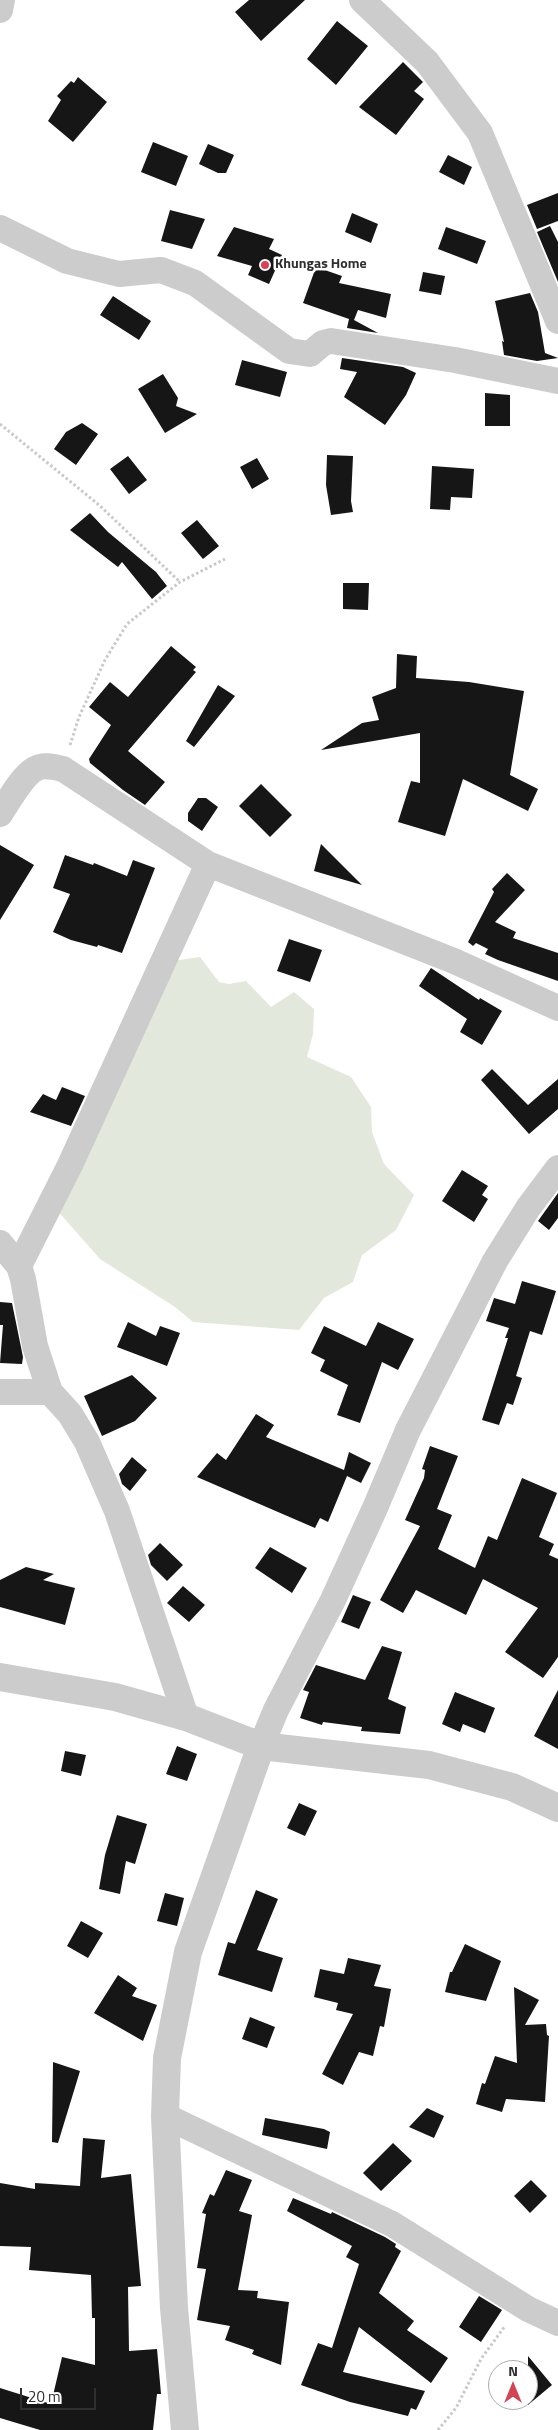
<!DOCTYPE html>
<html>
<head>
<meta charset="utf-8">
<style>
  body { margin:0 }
  #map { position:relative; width:558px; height:2430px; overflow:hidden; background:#fff; font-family:"Titillium Web",sans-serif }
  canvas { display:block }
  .north { position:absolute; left:488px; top:2360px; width:50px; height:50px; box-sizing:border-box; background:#fff; border:1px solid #acacac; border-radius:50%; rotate:0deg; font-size:14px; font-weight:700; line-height:20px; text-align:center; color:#2f2f2f }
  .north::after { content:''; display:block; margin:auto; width:18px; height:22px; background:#d34555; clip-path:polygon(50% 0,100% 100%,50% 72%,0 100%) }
  .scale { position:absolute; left:20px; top:2388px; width:76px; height:22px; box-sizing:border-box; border:2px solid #2f2f2f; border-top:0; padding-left:6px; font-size:15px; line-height:18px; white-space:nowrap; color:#2f2f2f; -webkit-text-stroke:4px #fff; paint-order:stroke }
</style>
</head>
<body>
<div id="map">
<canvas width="558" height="2430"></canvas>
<div class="north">N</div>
<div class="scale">20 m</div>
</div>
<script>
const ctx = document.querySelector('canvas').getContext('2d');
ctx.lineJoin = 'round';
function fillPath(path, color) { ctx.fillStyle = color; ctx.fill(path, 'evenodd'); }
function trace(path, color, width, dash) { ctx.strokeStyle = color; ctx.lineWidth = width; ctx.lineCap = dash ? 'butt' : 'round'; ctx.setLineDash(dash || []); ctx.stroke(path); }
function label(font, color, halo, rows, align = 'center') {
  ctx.font = font + ' "Titillium Web",sans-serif'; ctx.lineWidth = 5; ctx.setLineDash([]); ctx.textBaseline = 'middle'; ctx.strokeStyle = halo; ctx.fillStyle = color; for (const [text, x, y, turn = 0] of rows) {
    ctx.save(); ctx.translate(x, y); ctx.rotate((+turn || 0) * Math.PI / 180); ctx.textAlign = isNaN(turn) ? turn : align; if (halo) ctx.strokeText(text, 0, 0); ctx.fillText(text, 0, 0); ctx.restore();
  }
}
fillPath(new Path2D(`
  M200,957L219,982L229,984L246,981L271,1007L294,992L314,1009L313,1034L307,1057L351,1077L371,1107L372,1132L384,1164L414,1195L396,1230L362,1255L353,1282L324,1298L299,1330L193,1322L175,1307L100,1259L56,1209L172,961Z`), '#e3e8dc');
fillPath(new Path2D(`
  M249,0H305L261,41L235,12Z
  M337,21L368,46L336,85L307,59Z
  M403,62L423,82L414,91L424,99L396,135L359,107Z
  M78,77L107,102L73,142L48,121L61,100L57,96L71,81L74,83Z
  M153,142L188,156L176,186L141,172Z
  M208,144L234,155L226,173H218L199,164Z
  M448,155L472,167L464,185L439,172Z
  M558,193V221L537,229L527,205Z
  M170,210L205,219L192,249L161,241Z
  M352,213L378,224L371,243L345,232Z
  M550,226L558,242V282L537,232Z
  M234,227L274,239L269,249L282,255L269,284L248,275L252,266L217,256Z
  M446,227L486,241L477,264L438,249Z
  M316,267L342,276L339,283L391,294L386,318L358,310L354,320L378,333L347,328L349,319L303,303Z
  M423,272L445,276L441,295L419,291Z
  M530,293L538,312L545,353L558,358L537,361L504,355L502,341L504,342L495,301Z
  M113,296L151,321L139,340L100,315Z
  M342,358L403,367L416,373L406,395L385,425L344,397L357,372L340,369Z
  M242,360L287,372L280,397L235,385Z
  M163,374L178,398L176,406L197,414L165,433L138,389Z
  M485,393L510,395V426H485Z
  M82,423L98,434L76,465L54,449L66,432Z
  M327,455L353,456L351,501L353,512L331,515L326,485Z
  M128,456L147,480L129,494L110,469Z
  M257,458L269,479L252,489L240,467Z
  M432,466L474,469L472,498L451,497L450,510L430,509Z
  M90,513L108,532L156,572L167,586L152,599L122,562L118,567L70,530Z
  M197,520L219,546L203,559L181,533Z
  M343,583H369L368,610L343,609Z
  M171,646L196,667L193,670L196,672L128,751L165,782L145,805L123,790L90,763L89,759L111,725L89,707L110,682L128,697Z
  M397,654L417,656L416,678L469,682L524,691L510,775L538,789L528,811L463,779L445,836L398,822L411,781L420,783V733L321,750L362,723L379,720L372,697L396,688Z
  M218,685L235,696L194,747L186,741Z
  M261,784L292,815L270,837L239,806Z
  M198,798H206L218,807L202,831L188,821V813Z
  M321,844L362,885L314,871Z
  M0,845L34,865L0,920Z
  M65,855L93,865L94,863L127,876L133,860L155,868L122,953L98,945L97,947L71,940L53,932L70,894L53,888Z
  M507,873L525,890L495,922L516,932L513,938L558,953V981L498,960L485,954L488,949L476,943L473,946L468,942L494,892L492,889Z
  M289,939L322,950L310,982L277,971Z
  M431,968L479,1000L480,998L502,1011L482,1045L460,1032L467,1019L419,986Z
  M492,1069L528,1105L558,1079V1109L529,1134L481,1080Z
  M62,1087L85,1096L71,1126L30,1112L43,1094L56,1100Z
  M462,1170L488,1186L482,1195L488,1199L474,1222L442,1201Z
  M558,1193V1218L549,1230L538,1221Z
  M522,1281L556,1291L542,1335L530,1331L516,1376L522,1378L513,1405L507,1403L499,1425L482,1420L508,1338H505L509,1328L486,1321L494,1298L515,1304Z
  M0,1302L12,1303L23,1357L22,1364L0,1363L3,1325H0Z
  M128,1322L156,1336L160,1326L180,1333L167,1366L117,1347Z
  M378,1322L414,1339L398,1370L382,1362L360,1423L337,1415L348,1385L320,1371L325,1360L311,1353L324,1326L366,1346Z
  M132,1375L157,1398L135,1421L102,1436L84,1396Z
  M256,1414L274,1425L266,1437L344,1470L349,1452L371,1463L361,1483L347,1476L328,1522L320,1518L315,1528L197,1477L217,1453L226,1460Z
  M430,1446L458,1456L437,1509L452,1515L438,1549L475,1568L488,1536L497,1540L522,1478L557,1493L539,1537L554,1544L549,1555L558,1559V1657L543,1678L505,1652L538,1608L483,1579L466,1615L416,1590L403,1613L380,1600L420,1526L405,1520L424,1478L425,1470L422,1469Z
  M132,1457L147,1470L130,1491L122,1484L119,1474Z
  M160,1543L183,1565L167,1581L151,1565L148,1555Z
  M270,1547L307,1568L292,1593L255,1568Z
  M26,1567L54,1574L43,1580L75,1588L65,1625L0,1607V1580Z
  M183,1586L205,1605L189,1622L167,1603Z
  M353,1595L371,1602L359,1629L341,1622Z
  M382,1646L402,1652L388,1699L406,1707L400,1734L361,1731L362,1727L323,1722L322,1725L300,1718L309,1692L303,1690L316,1665L365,1680Z
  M558,1690V1749L534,1736Z
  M455,1692L495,1708L485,1733L463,1724L460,1732L442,1724Z
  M177,1746L197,1754L187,1781L166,1774Z
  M65,1751L86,1755L81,1776L61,1771Z
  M299,1803L317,1811L305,1836L287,1828Z
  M117,1815L147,1824L135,1864L126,1861L120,1894L99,1889L105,1855Z
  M256,1890L278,1899L257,1950L283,1958L272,1992L218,1975L228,1942L235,1944Z
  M165,1893L184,1898L177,1926L157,1921Z
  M81,1921L103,1933L88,1958L67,1946Z
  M465,1944L501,1961L486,2001L445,1992L450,1972H452Z
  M348,1958L381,1965L374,1986L391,1989L384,2027L380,2026L373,2056L359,2052L343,2085L322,2074L353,2014L336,2010L338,2003L314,1997L320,1969L344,1974Z
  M118,1975L137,1988L132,1996L157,2005L143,2041L94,2013Z
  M514,1987L539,2000L525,2025L546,2024L547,2035L549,2036L545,2102L506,2099L502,2112L476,2104L482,2083L485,2084L495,2056L517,2063Z
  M250,2017L275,2027L267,2048L242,2039Z
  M53,2062L80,2071L58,2143L52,2142Z
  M427,2108L444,2116L434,2138L409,2127Z
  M265,2118L324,2129L330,2132L327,2149L262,2135Z
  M83,2138L105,2140L101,2178L131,2174L141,2286L128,2287L129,2351L157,2349L161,2394H157L153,2430H40L0,2418V2388L51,2404L62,2357L95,2365V2318H92L91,2275L29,2270L31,2247L0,2246V2183L35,2189V2183L80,2186Z
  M393,2143L412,2161L381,2191L363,2173Z
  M226,2170L252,2180L239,2211L252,2215L238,2290L258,2291L257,2298L289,2302L281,2365L252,2354L254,2350L225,2340L230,2326L197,2320L206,2269L197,2268L206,2214L202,2213L210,2194L214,2196Z
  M531,2180L547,2196L530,2213L514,2196Z
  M293,2198L331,2214L332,2212L385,2237L396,2244L395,2247L401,2251L379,2293L414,2321L407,2330L448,2358L431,2383L359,2327L343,2372L425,2391L416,2410L411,2408L408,2416L350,2402L301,2385L318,2343L332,2348L359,2264L346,2257L352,2246L287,2211Z
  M479,2296L502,2310L481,2342L459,2327Z
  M528,2356L552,2385L528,2405Z`), '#161616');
trace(new Path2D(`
  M0,424L99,505L180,582
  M70,745L79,717L105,660L127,624L180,582L225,559
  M438,2430L456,2408L481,2359L505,2326`), '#c9c9c9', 3, [2.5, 2.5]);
trace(new Path2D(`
  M362,0L427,62L480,133L558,321
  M0,10L2,0
  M0,228L67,261L119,274L161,270L195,283L289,351L310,354L323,343L331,341L455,360L558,381
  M0,814C8,802 22,776 35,769C43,764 54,767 63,769L208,864L454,961L558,1008
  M0,1243L19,1266L23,1279L35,1346L50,1392L70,1414L87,1442L117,1511L186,1717
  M19,1266L70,1165L208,864
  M0,1392H50
  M261,1746L276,1710L333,1600L375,1508L408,1430L495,1261L528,1208L558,1168
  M165,2116L392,2224L528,2309L558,2323`), '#ccc', 26);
trace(new Path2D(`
  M0,1677L115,1697L186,1717L261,1746L429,1765L512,1787L558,1808
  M185,2430L174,2308L165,2116L167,2058L188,1952L261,1746`), '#ccc', 28);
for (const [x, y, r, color] of [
  [265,265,5,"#d34555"]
]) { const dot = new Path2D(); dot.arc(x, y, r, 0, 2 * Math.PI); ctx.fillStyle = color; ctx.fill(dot); trace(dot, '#fff', 2); }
label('bold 14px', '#2f2f2f', '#fff', [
  ["Khungas Home",275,265]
], 'left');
</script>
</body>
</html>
